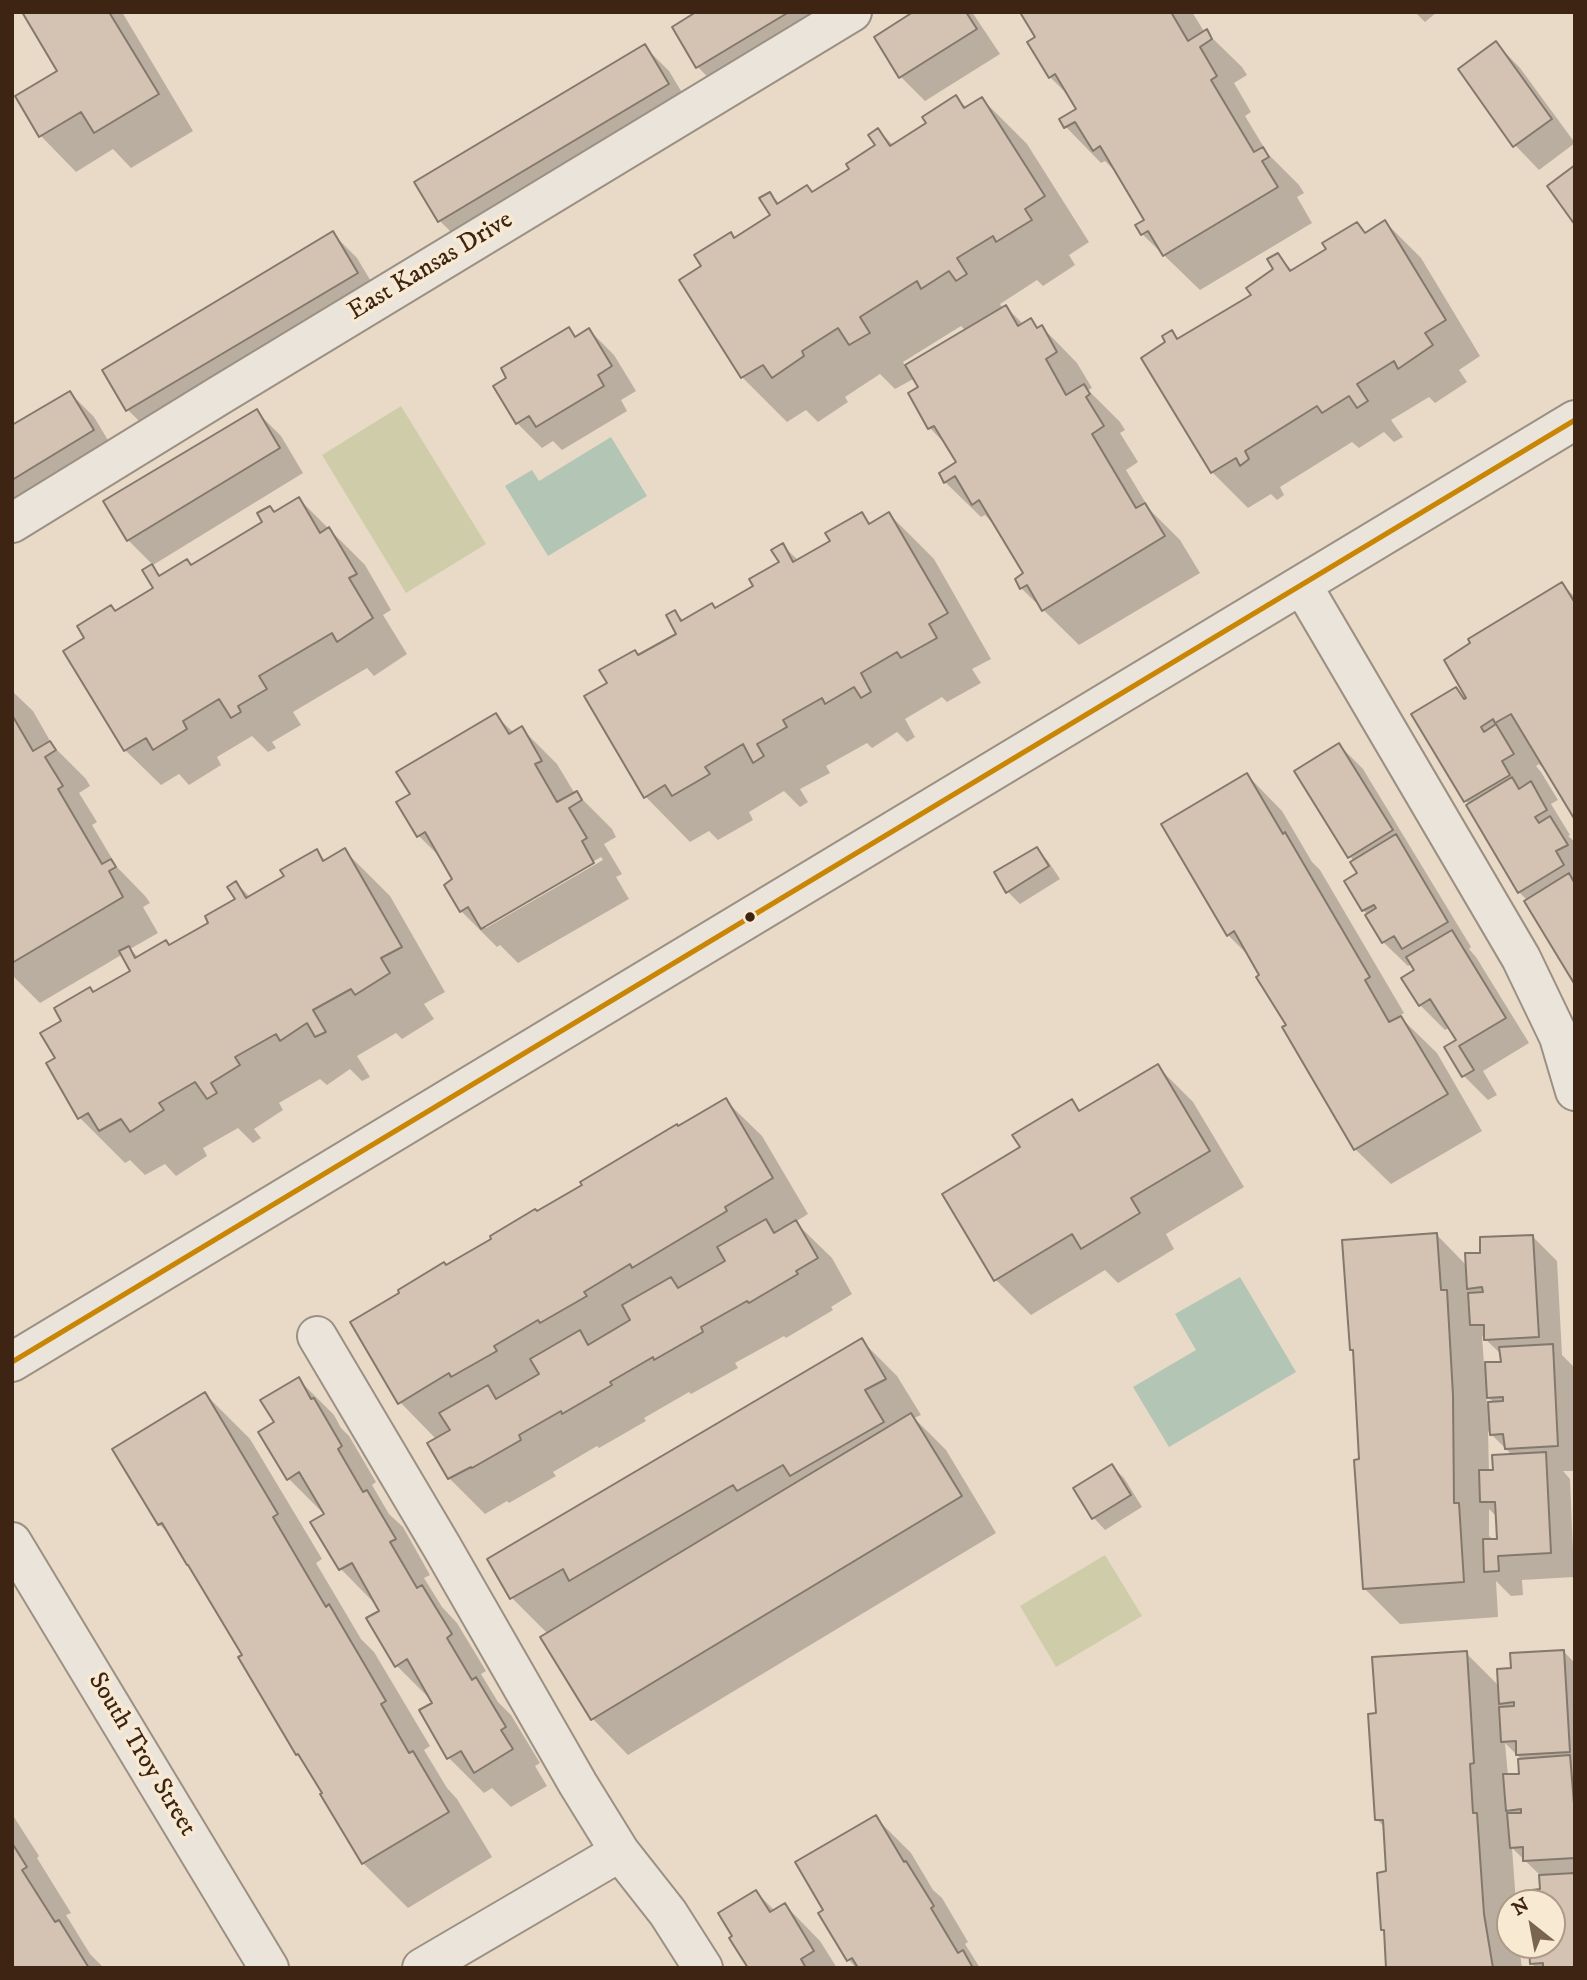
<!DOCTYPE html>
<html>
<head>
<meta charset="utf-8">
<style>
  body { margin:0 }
  #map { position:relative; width:1587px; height:1980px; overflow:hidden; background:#e8dac7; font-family:"IM FELL DW Pica",serif }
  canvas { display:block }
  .frame { position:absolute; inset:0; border:14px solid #3e2413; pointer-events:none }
  .north { position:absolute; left:1496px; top:1889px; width:70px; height:70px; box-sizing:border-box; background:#f8e9d2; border:2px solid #ae9a86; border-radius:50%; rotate:329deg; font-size:19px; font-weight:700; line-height:28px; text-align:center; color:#3e2413 }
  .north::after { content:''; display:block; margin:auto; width:24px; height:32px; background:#7a6452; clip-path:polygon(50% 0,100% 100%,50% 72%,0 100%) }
</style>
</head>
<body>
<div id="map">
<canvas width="1587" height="1980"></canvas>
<div class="frame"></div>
<div class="north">N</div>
</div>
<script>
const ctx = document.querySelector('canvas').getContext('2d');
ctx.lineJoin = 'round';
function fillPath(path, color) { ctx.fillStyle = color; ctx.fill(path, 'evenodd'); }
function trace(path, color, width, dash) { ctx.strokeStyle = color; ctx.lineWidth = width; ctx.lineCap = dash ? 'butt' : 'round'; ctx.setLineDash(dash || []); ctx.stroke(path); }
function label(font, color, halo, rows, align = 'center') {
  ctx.font = font + ' "IM FELL DW Pica",serif'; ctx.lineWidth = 7; ctx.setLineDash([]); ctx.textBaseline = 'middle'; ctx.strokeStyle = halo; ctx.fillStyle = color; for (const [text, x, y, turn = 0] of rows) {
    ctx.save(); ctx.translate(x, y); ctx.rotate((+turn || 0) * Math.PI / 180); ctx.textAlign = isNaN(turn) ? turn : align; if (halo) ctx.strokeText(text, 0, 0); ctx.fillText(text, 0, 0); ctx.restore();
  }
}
fillPath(new Path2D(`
  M401,406L486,544L406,593L322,455Z
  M1105,1555L1142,1616L1056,1667L1020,1606Z`), '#cfcda9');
fillPath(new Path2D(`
  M611,437L647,496L548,556L505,486L532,470L539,481Z
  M1240,1277L1296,1372L1169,1447L1133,1387L1196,1350L1175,1314Z`), '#b3c5b5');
fillPath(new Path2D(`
  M24,12H122L193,131L131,168L113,149L76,172L41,136L60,72Z
  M699,12H854L722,92L698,67L674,28Z
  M916,12H972L1000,54L925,101L901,77Z
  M1027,12H1192L1205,33L1206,32L1242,67L1247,75L1234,83L1251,112L1245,116L1268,154L1299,185L1304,193L1297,197L1312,223L1200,290L1142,234L1146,221L1118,174L1105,161L1101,163L1066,127L1061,120L1079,109L1072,99L1050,77Z
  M1415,12H1437L1425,22Z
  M1496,43L1520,68L1575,143L1539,170L1515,145Z
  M644,46L669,71L692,109L464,245L439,220Z
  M955,97L967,108L982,99L1027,144L1089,242L1069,255L1075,265L1043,286L1037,280L1000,304L1003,309L1006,307L1024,325L1031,320L1039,329L1042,327L1077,363L1092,388L1088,390L1120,422L1125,430L1120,433L1138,462L1126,470L1150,510L1180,540L1200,573L1079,645L1021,588L1026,574L999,530L985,515L981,517L945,482L958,463L949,448L930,428L910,394L921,388L915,378L895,389L880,374L845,397L848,402L818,422L806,410L787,422L742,377L703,266L730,234L735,239L772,216L770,194L780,204L807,187L813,193L851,169L877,146L878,130L893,145L928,123ZM961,326L966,331L906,367L903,362Z
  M1385,222L1421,258L1480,356L1459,370L1467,382L1435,403L1429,397L1391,420L1403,437L1394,442L1384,432L1359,448L1352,442L1280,487L1284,495L1277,500L1271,494L1248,508L1212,472L1167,343L1172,332L1179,339L1253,296L1276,270L1277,255L1293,271L1328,250L1357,224L1367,234Z
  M333,234L357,258L381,298L152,434L128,410Z
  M569,329L577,338L589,330L614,355L636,391L621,400L627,411L562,450L553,441L542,448L517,423Z
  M70,393L94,417L117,455L12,519V427Z
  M256,411L281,436L303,473L153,565L128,540Z
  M299,499L365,565L391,610L383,615L407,654L374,676L367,668L293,712L301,725L272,742L276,748L268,752L252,736L217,757L221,765L189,785L179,774L161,785L125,750L87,639L116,612L156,589L152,566L161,576L187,561L193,566Z
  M861,514L871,524L889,514L934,559L991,659L972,669L981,683L947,702L942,697L905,719L915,737L907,742L897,732L872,748L867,743L826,766L830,773L800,789L808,802L800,807L784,791L749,812L753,820L718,840L709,831L690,842L646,797L610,684L639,657L678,635L675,612L684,621L716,610L756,587L781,563L782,545L799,561L833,542Z
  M1562,584L1575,597V817L1544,765L1542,767L1539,764L1536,766L1541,772L1558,800L1551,804L1570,835L1568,836L1575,842V982L1528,901L1519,892L1469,805L1413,715L1456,689L1470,703Z
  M12,691L33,711L53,746L86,779L90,786L79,793L97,822L92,825L117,867L146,897L150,903L143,907L158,933L130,949L139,958L166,942L170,946L211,923L237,900L236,883L250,897L286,877L316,851L326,861L345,851L390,896L445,992L424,1004L434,1019L402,1039L396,1033L357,1056L370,1077L362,1081L350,1069L327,1085L320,1079L279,1103L283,1110L254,1129L261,1138L253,1143L238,1128L203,1148L207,1156L176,1176L165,1164L145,1175L130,1160L125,1163L80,1118L57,1058L64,1022L94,994L133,971L123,954L40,1003L12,975Z
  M495,715L514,733L522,729L557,764L575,794L576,793L612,829L616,837L604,844L622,874L616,877L629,899L518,963L500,945L497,947L461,911L455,880L443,860L419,836L412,794ZM601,857L603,860L486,928L484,925Z
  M1339,745L1363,769L1471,947L1469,949L1476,957L1529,1043L1483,1071L1497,1095L1488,1100L1464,1076L1446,1048L1458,1041L1450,1027L1445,1030L1420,1005L1416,970L1412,964L1408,966L1383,942L1368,915L1363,910L1360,874L1354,862L1296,771Z
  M1247,775L1282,811L1312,862L1320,870L1404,1013L1399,1016L1437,1053L1482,1131L1391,1184L1355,1149L1253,960L1228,935Z
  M1036,849L1048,861L1060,879L1020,904L1008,892Z
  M1157,1066L1193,1102L1244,1187L1166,1234L1174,1249L1118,1283L1105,1270L1031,1315L995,1279L1071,1101L1082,1112Z
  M726,1101L762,1136L808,1214L795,1222L832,1258L852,1294L831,1307L833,1310L786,1338L784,1336L735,1363L738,1368L691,1394L689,1392L644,1418L646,1421L599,1448L597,1446L553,1472L556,1476L509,1503L507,1501L485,1514L449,1478L437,1440L400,1402L447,1267Z
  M1437,1235L1467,1266L1482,1254L1532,1236L1557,1261L1562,1355L1575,1368V1471H1563L1570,1479L1574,1577L1522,1580L1523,1595L1511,1596L1496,1581L1498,1617L1400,1624L1364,1588L1361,1461L1355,1353L1351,1349ZM1482,1336L1502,1355L1503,1364H1484ZM1486,1395L1494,1403L1487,1404ZM1488,1431L1513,1456L1495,1471L1489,1472ZM1489,1509L1498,1518V1540H1494L1489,1536Z
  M862,1341L897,1376L921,1415L914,1418L946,1450L996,1533L628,1755L593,1719L542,1637L548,1634L512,1598L490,1560Z
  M298,1379L334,1415L341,1428L349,1436L376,1482L372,1485L389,1514L403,1527L430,1575L424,1578L442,1607L457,1623L486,1671L481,1674L498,1702L511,1715L540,1763L535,1766L547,1786L511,1807L492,1788L484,1793L449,1758L434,1703L396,1665L382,1611L341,1569L312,1522L325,1515L288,1478L276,1423Z
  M205,1394L250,1439L322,1559L316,1563L361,1639L374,1652L430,1746L424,1750L447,1788L457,1799L492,1857L408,1908L363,1863L245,1655L172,1537L159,1524Z
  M1112,1466L1124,1478L1142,1507L1105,1530L1093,1517Z
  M1564,1652L1575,1663V1968H1536L1531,1963L1530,1945H1552V1903H1527L1542,1891L1541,1876L1512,1848L1516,1903H1510V1945H1519L1522,1968H1388L1386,1933L1382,1929L1388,1873L1386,1828L1376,1819L1378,1715L1466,1653L1499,1686L1513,1670ZM1505,1743L1522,1760L1521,1775L1508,1776ZM1506,1807L1513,1815H1506Z
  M12,1814L39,1856L37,1858L71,1913L66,1915L90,1954L104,1968H12Z
  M875,1817L911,1853L933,1890L942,1898L968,1942L965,1944L980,1968H856L848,1959Z
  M756,1892L775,1911L785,1905L820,1941L837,1968H750Z`), '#0003');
const building = new Path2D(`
  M22,12H109L159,94L94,133L81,112L39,137L15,96L57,71Z
  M696,12H789L696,68L672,27Z
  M913,12H966L977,29L899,78L874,37Z
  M1024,12H1171L1188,41L1207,29L1212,39L1200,47L1217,76L1211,80L1254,152L1263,147L1269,157L1262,161L1278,187L1163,256L1148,231L1141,235L1135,225L1144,220L1100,146L1093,151L1075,122L1064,128L1059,119L1076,109L1055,74L1049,78L1027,42L1035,37L1021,14Z
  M1496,41L1552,119L1513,147L1458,69Z
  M645,44L669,84L438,222L414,182Z
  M956,95L964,108L982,97L1045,196L1025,209L1032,220L996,242L993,236L957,258L967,274L956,281L949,271L921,289L917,281L860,317L870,333L849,345L838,328L802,351L804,356L772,378L763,365L741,378L679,280L701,266L694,255L731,232L734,238L770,215L759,198L770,192L777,204L807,185L812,192L849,169L846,164L875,145L868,135L878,128L890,146L926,123L922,117Z
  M1575,165V225L1547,186Z
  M1385,220L1446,320L1425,333L1433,345L1398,369L1394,361L1357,384L1368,401L1357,408L1349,396L1322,413L1317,406L1245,451L1249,459L1240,466L1236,458L1211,473L1141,358L1165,342L1162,336L1172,330L1177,339L1251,295L1246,288L1273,269L1267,259L1278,253L1290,271L1326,249L1322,243L1357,222L1365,233Z
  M333,231L358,273L126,411L102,370Z
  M1006,305L1018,326L1031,318L1037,328L1042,325L1057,352L1046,359L1066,395L1084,384L1090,394L1086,397L1104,426L1092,434L1136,508L1145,503L1165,536L1042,611L1027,585L1020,589L1015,579L1023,573L979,500L972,505L955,476L944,483L939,473L956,462L934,426L928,429L908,393L918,387L905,365Z
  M569,327L575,337L589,328L612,366L598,375L604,386L536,427L529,416L516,424L493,386L506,378L501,368Z
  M70,391L94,430L12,480V425Z
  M257,409L280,448L127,541L103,501Z
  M299,497L320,533L329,527L357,574L349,578L373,618L337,642L332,633L259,676L267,689L238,706L241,712L231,718L219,699L183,721L187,729L153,750L146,738L124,751L63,651L84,638L77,626L111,605L115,611L153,588L142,570L152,564L159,576L187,559L191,565L262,522L257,513L270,506L274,512Z
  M862,512L869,524L889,512L948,613L929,624L937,638L901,658L897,652L861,673L871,692L861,698L854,687L825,704L822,698L783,720L787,727L757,744L764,756L753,763L743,744L705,767L710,774L672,796L665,785L644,798L584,696L607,683L599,670L635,650L638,655L676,634L666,615L675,610L681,621L712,603L715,608L753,586L749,579L779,562L771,550L783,543L793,562L830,541L825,533Z
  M1562,582L1575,603V820L1511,714L1495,723L1493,719L1481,727L1484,732L1496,724L1514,754L1502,761L1510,775L1464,802L1411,714L1456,687L1464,699L1466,698L1444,660L1470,643L1468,639Z
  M496,713L509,734L522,726L542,761L535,764L557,802L577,791L582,800L569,808L587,838L582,841L594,863L481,929L468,907L460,912L444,885L452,879L425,832L417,837L396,802L410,794L396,772Z
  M12,715L33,751L50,741L56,750L45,757L63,786L58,789L102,864L111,859L116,867L109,871L123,897L12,963Z
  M1339,743L1393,830L1348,858L1294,771Z
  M1247,773L1283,834L1285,832L1370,977L1365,980L1389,1022L1401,1016L1448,1094L1354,1150L1282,1027L1286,1025L1256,977L1259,975L1234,931L1227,936L1161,824Z
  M1512,777L1519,789L1531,781L1547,810L1535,817L1539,823L1550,816L1568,845L1556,851L1564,865L1518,893L1466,805Z
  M1396,834L1448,922L1402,949L1394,936L1382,943L1365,915L1376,908L1374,905L1362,911L1344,881L1357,873L1350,862Z
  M1037,847L1049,866L1006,893L994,872Z
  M345,848L402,947L381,958L390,973L355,995L351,989L313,1010L326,1032L315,1037L307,1023L280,1041L276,1034L235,1057L240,1065L211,1083L217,1093L207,1099L195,1082L159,1103L164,1110L130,1132L121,1119L99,1131L88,1113L78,1119L46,1063L55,1058L40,1033L61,1021L54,1008L90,987L93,992L130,971L119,951L129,946L135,958L166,940L169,945L208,923L205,916L235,899L227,887L236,881L246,898L284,876L280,870L317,849L323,861Z
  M1569,873L1575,884V985L1524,901Z
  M1452,930L1506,1018L1459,1046L1474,1070L1462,1077L1444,1047L1456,1040L1430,999L1419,1006L1401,978L1414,970L1406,957Z
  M1158,1064L1210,1151L1131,1198L1140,1213L1081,1249L1072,1234L994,1281L942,1194L1020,1147L1012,1135L1072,1099L1079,1111Z
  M726,1098L773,1178L725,1207L727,1211L632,1268L630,1264L584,1292L587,1296L540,1323L538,1320L494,1346L497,1351L451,1377L449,1373L398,1404L350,1322L399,1293L398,1290L444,1262L446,1265L491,1239L490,1236L535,1209L537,1211L582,1185L580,1182L677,1124L678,1126Z
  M766,1219L774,1233L796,1220L818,1258L796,1271L798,1274L749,1303L747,1301L701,1327L703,1332L654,1360L653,1357L610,1382L612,1385L562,1414L561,1411L519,1435L521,1440L472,1468L471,1467L448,1479L427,1443L450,1430L439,1413L488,1385L496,1399L539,1374L530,1359L580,1330L588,1345L630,1320L622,1305L671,1277L678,1288L725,1261L717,1247Z
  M1437,1233L1441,1290H1447L1453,1395L1454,1503H1459L1464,1582L1363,1589L1354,1460L1359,1459L1353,1350H1350L1342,1240Z
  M1533,1235L1539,1337L1484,1340V1325H1470L1468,1293L1483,1292L1482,1287L1467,1289L1465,1253H1480V1237Z
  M862,1338L886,1379L865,1390L884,1422L790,1476L783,1465L737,1491L733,1485L569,1581L563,1569L510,1599L487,1559Z
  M1553,1344L1558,1446L1505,1449L1503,1434L1490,1435L1488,1402L1503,1401V1397L1487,1398L1485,1362H1501L1499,1347Z
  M299,1377L311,1399L314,1398L342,1446L338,1449L363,1492L367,1490L396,1539L390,1542L417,1588L422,1585L452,1634L447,1638L472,1680L476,1677L506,1727L501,1730L513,1749L474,1773L461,1751L447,1759L419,1710L432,1703L407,1659L395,1667L366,1618L379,1611L352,1563L339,1570L310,1522L324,1514L299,1472L287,1480L258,1432L274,1422L260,1400Z
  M205,1392L278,1514L273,1517L326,1607L329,1604L386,1701L381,1704L409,1753L413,1751L449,1812L362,1864L320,1794L322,1793L298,1754L296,1755L238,1657L242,1655L188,1565H187L162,1523L158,1525L112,1449Z
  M911,1413L962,1496L591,1720L540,1637Z
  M1546,1452L1551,1553L1498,1556L1499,1571L1484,1572L1483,1539H1497L1495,1502H1480L1479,1470H1493L1492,1455Z
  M1112,1464L1131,1495L1092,1519L1073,1488Z
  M1564,1650L1570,1752L1516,1755V1741L1501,1742L1499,1707L1514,1706V1702L1499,1704L1497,1669L1511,1668L1510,1653Z
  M1467,1651L1474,1763L1470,1764L1473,1813H1477L1484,1914L1493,1968H1386L1384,1930H1381L1377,1873L1386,1871L1383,1820H1375L1368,1714L1376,1713L1372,1657Z
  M1570,1755L1575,1816V1858L1523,1861V1847L1510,1848L1507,1813H1521V1809L1506,1811L1503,1774H1519L1518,1759Z
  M876,1815L904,1862L906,1861L934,1906L931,1908L958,1953L963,1950L973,1968H858L852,1958L847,1961L818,1913L823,1910L795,1862Z
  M12,1843L27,1867L22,1870L55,1922L59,1920L89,1968H12Z
  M1575,1873V1968H1543V1963L1530,1964L1529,1945H1552V1903H1525L1524,1891L1540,1889L1539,1875Z
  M756,1890L770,1912L785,1903L814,1951L801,1959L806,1968H748L729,1938L732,1936L718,1913Z`);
fillPath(building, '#d4c2b3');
trace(building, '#83786c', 2);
const minor = new Path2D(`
  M12,523L220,395L852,12
  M1302,585L1521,958L1559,1037L1575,1091
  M317,1336L442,1547L578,1784L620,1852L668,1913L703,1968
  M12,1362L1575,420
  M12,1542L269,1968
  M422,1968L620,1852`);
trace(minor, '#9c9083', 42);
trace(minor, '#ebe4db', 38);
trace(new Path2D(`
  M12,1362L1575,420`), '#c98605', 5);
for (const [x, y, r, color] of [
  [750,917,6,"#3e2413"]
]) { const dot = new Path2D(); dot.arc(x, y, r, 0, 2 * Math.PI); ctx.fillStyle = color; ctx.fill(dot); trace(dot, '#f8e9d2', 2.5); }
label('26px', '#3e2413', '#f8e9d2', [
  ["East Kansas Drive",431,267,-31],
  ["South Troy Street",141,1755,59]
]);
</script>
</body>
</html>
